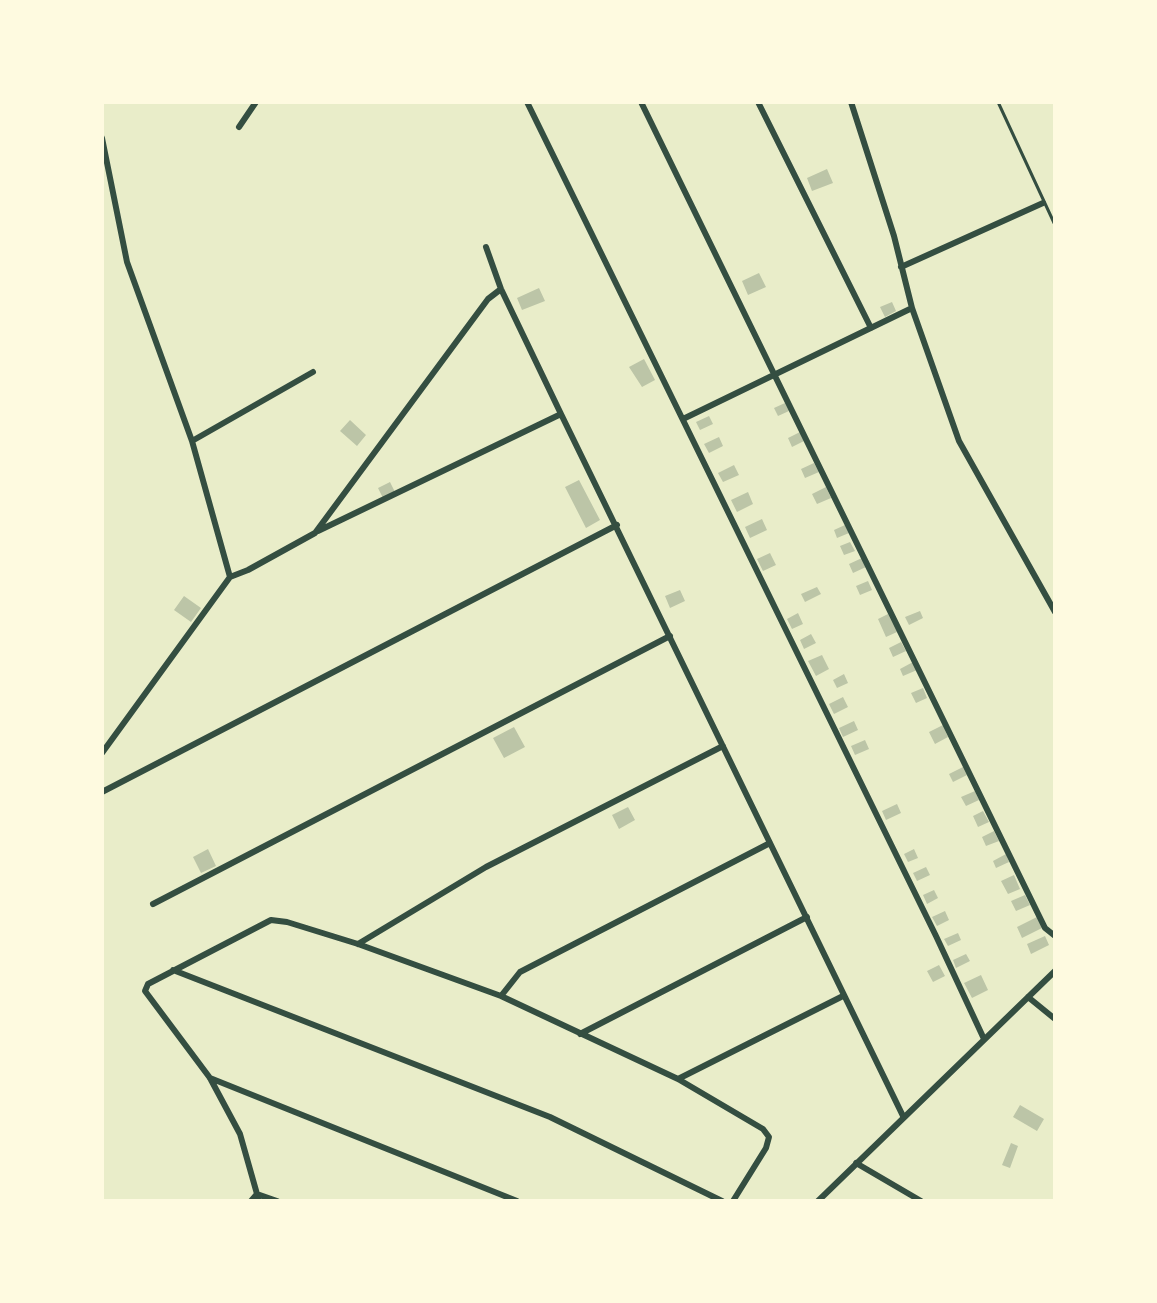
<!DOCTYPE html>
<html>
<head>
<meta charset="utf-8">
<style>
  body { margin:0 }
  #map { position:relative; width:1157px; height:1303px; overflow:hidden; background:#e9edc9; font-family:Arial,sans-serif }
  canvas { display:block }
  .frame { position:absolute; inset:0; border:104px solid #fefae0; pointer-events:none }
</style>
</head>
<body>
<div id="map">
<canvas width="1157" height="1303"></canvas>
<div class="frame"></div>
</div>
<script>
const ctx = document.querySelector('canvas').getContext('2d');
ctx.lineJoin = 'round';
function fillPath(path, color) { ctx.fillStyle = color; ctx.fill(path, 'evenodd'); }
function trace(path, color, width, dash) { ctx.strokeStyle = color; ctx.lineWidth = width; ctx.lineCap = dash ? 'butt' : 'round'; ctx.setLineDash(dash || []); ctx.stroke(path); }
fillPath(new Path2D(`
  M827,169L833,183L812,191L807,178Z
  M759,273L766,287L748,295L742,281Z
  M539,288L545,301L522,310L517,298Z
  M892,302L896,311L885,317L880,307Z
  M644,359L655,380L642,387L629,367Z
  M785,403L789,411L778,416L774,408Z
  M709,416L713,424L700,430L696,422Z
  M350,420L366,435L357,446L340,431Z
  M800,432L804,441L792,447L788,438Z
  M719,437L723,446L709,453L704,444Z
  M814,463L819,472L805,478L801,469Z
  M734,465L739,475L723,482L718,473Z
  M579,480L600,520L586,528L565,487Z
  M390,482L395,492L383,498L378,488Z
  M826,487L831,498L817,504L812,494Z
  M748,492L753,504L737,512L731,500Z
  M762,519L767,530L750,538L745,527Z
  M845,525L849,533L837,538L834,530Z
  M850,542L855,551L844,555L840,546Z
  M770,553L776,565L763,571L757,559Z
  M862,558L866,567L853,573L849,564Z
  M868,581L872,590L860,595L856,586Z
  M817,587L821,594L805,602L801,594Z
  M680,590L685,601L670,608L665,596Z
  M184,596L201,608L191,622L174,610Z
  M920,611L923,618L909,625L905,617Z
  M798,613L803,624L792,629L787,619Z
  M888,614L897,632L886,637L878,619Z
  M811,634L816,643L804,649L800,640Z
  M901,642L906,651L893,657L889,648Z
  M822,655L829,669L816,676L808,661Z
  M913,662L917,670L903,676L900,669Z
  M844,674L848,683L837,688L833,680Z
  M923,688L927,698L916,703L911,693Z
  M843,697L848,707L834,714L829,704Z
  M854,721L858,730L843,737L839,728Z
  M943,725L948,737L935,744L929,732Z
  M514,727L525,747L504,758L493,738Z
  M865,740L869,749L855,755L851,746Z
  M963,767L967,775L953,782L949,774Z
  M975,791L979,800L966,806L961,797Z
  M897,804L901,813L886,820L882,811Z
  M628,807L635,820L619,829L612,815Z
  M983,811L989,822L978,827L973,816Z
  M994,831L999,841L986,846L982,837Z
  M208,849L216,866L201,873L193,857Z
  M914,849L918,858L908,862L904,854Z
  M1006,854L1009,862L996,868L993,861Z
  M926,867L930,875L917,881L913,873Z
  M1014,875L1020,889L1008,894L1001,881Z
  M934,890L938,898L927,904L923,895Z
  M1025,895L1030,905L1016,911L1011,901Z
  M945,911L949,920L937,926L932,917Z
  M1037,917L1042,928L1022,938L1017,927Z
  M958,933L961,940L948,946L944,939Z
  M1045,936L1049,945L1031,954L1027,944Z
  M966,954L970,961L956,968L953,960Z
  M939,965L945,976L933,982L927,971Z
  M981,975L988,990L972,998L964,983Z
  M1020,1105L1044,1119L1037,1131L1013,1117Z
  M1011,1143L1018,1146L1010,1168L1002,1165Z`), '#bcc5a7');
trace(new Path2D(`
  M998,102L1055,225`), '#344e41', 3);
trace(new Path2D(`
  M527,102L936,936L984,1039
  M641,102L1045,928L1055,936
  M758,102L871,328
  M851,102L894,236L912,308L959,441L1055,612
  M239,127L256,102
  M102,138L127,262L192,441L230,577
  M486,247L501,289L561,414L903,1116
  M901,267L1043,203
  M683,419L912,308
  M192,441L313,372
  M318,531L561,414
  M102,753L230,577L248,570L315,533L488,299L501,289
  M102,792L617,525
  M153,904L670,636
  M358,944L486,867L723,746
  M173,970L550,1117L722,1201
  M501,996L520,972L770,843
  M1028,997L1055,1019
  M580,1034L807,917
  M210,1078L517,1201
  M678,1079L843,996
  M856,1163L921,1201
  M251,1201L257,1194L277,1201
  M259,1201L240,1134L210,1078L145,991L148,984L271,920L287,922L358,944L501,996L678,1079L763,1129L769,1137L766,1148L733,1201
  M818,1201L1055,971`), '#344e41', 6);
</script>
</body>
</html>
